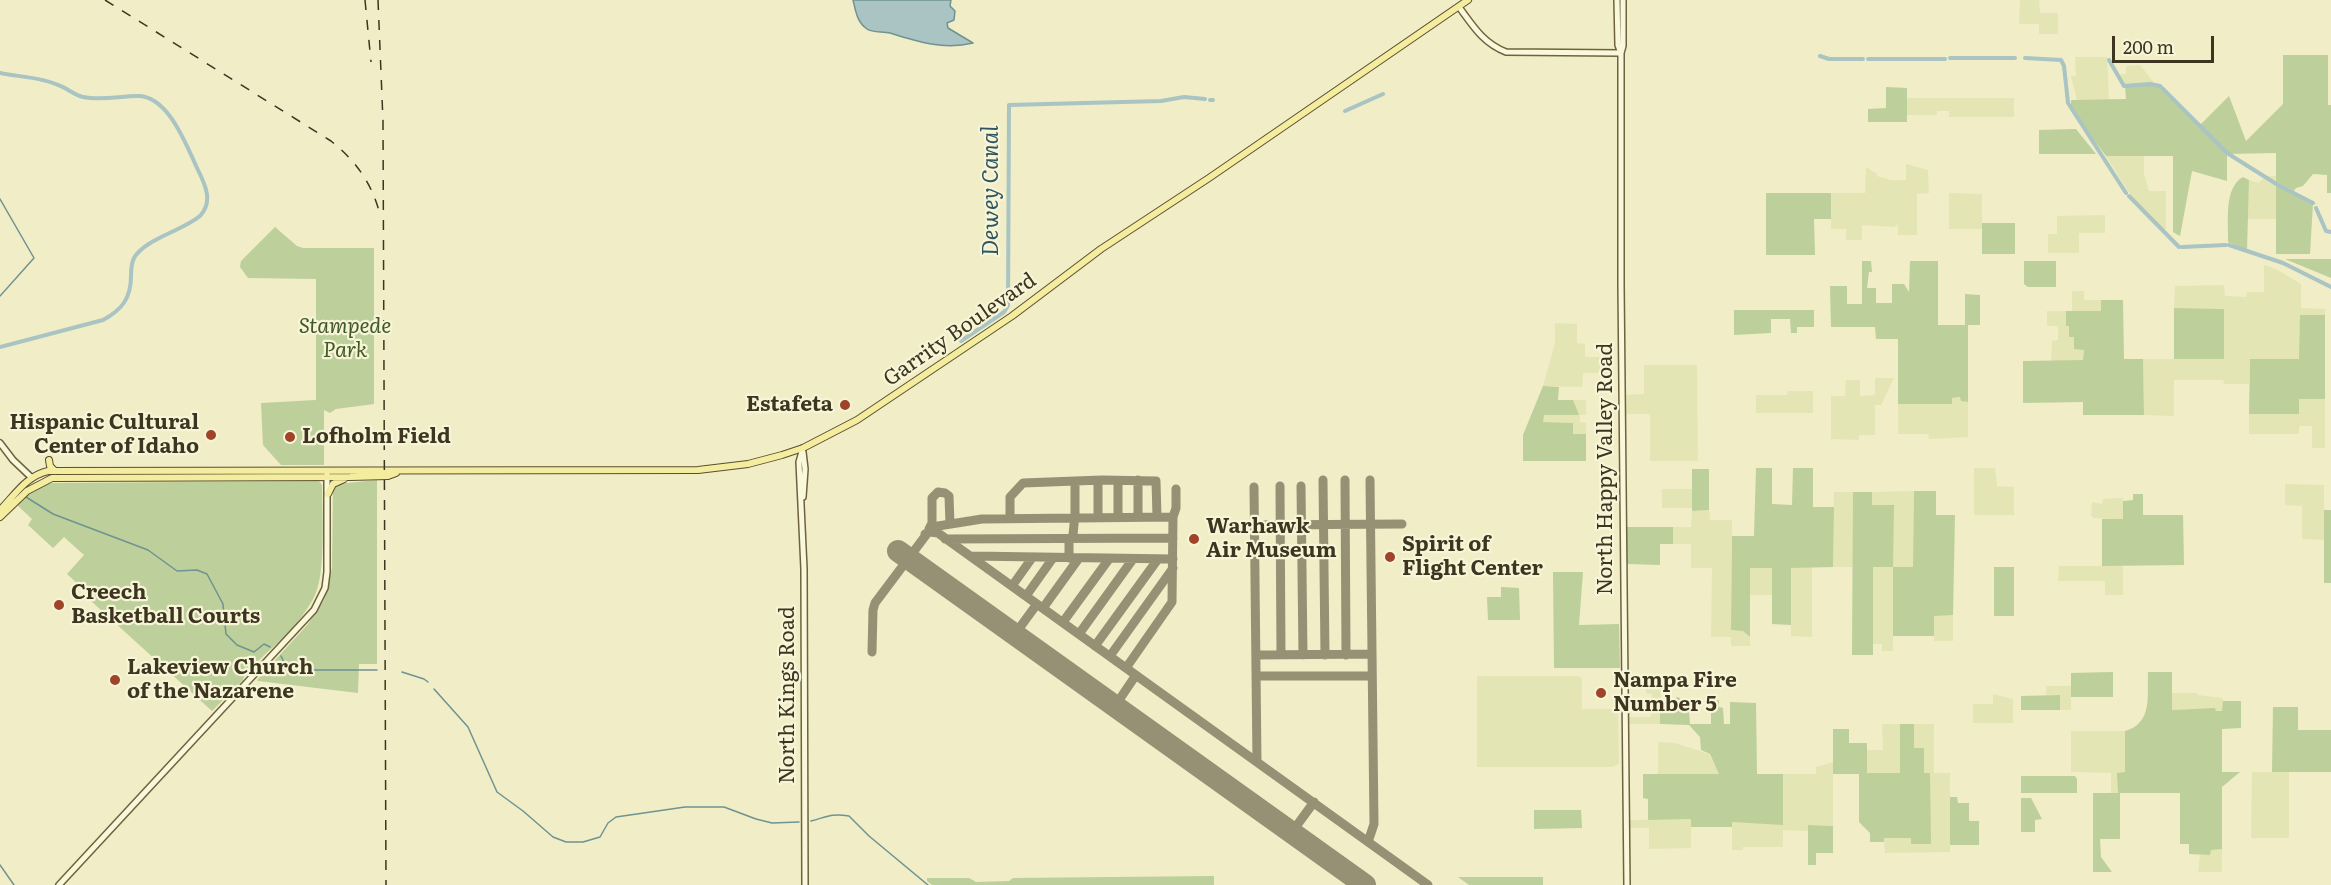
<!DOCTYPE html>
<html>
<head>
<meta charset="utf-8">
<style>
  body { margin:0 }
  #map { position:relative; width:2331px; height:885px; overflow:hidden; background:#f0edc7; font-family:Literata,serif }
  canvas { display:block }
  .scale { position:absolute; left:2112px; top:36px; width:102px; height:27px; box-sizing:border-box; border:3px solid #3d3520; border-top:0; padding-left:8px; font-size:18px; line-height:21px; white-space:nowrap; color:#3d3520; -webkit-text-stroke:4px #f7f5d7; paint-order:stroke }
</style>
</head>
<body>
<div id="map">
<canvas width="2331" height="885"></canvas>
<div class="scale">200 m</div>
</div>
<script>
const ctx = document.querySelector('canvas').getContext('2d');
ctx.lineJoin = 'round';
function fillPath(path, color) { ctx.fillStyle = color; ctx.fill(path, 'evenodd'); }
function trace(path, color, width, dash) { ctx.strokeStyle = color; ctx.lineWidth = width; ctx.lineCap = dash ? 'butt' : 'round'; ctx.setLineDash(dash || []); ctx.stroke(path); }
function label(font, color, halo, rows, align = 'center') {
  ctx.font = font + ' Literata,serif'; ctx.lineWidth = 4.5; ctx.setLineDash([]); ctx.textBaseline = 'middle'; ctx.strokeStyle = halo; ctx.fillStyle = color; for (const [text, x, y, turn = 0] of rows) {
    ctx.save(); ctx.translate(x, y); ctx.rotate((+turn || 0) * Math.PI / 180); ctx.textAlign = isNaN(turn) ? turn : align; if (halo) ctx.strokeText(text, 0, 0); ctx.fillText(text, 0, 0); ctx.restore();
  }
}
fillPath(new Path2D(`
  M2020,0H2039L2040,13H2058V34H2039V24H2019Z
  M2075,57H2107L2109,100H2077L2071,76H2076Z
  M2140,65L2155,84L2125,85L2119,79V74H2126V66Z
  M1907,98H2014V117H1949V111H1937V115H1907Z
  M2106,156H2144V174L2149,191H2166V229L2162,230L2131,196Z
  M1906,164L1928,170L1929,193L1917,194V235H1898V224L1894,227L1862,225V240H1846V229H1831V193H1865L1866,167L1877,174V176L1891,180H1906Z
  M2267,176H2276V219H2247L2249,180L2258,183Z
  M1949,193L1982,194V229H1949Z
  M2105,215V233H2079V253H2048V234H2057V216Z
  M2264,265L2276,269L2301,284V308L2325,309V315H2300V359H2250L2249,384H2224L2223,380H2174V416L2144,415L2143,359H2224V309L2174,308L2175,286L2224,285L2225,296L2246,297L2247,292H2264Z
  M2072,291H2084V300H2101V311H2072Z
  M2047,311H2066V326H2069L2084,349L2083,360L2051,361L2052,341L2058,340V326H2047Z
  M1555,323L1577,324V343L1585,344V357H1602V365H1607V373H1583L1582,387L1543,386L1555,343Z
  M1644,365H1697L1698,461H1650V414H1625V395L1644,394Z
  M1875,378H1894L1881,405H1875V435H1859V440L1831,439V396H1845L1846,380H1860V396L1875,395Z
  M1788,391H1813V413H1756V395H1787Z
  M1961,397L1965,402H1968V437L1929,439L1928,434H1898V404H1951L1952,398Z
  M2299,399H2325V448H2312V426H2299V434H2249V414H2298Z
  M1573,400H1586V415H1580V422L1586,423V434H1573V423L1543,422V415L1574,407Z
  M1974,468H1995L1997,486L2014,487V515H1974Z
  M2285,484L2324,485V540L2302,539V506L2285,505Z
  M1662,489H1692V508H1662Z
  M1914,491L1913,567L1893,568V651H1882V644H1873V567H1893V505H1872V492Z
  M1834,492H1853V567H1833Z
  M2123,498V520L2094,518L2091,516L2092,502L2102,504L2103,499Z
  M1709,510L1710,520H1732L1731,629L1743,631L1750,637V646H1731V637H1711L1712,568H1691V544H1673V527H1691L1692,511Z
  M2059,566H2123V595H2105V581H2058Z
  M1772,567V595H1750V568Z
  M1791,567H1812V637L1791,636Z
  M1934,615H1953V641H1934Z
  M1477,676H1579L1582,679V709H1612L1618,713L1619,764L1611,767H1477Z
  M1646,684H1661L1660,724H1628V717H1651L1652,694L1646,693Z
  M2046,686H2071V710H2060V695H2046Z
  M2172,693H2198V695L2223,698V711H2215V709L2172,710Z
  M1993,694L2013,699V723H1973V704H1993Z
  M1882,724H1900V773L1867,774V750H1883Z
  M1914,724H1934V773H1950V852L1885,853L1884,838H1911V844L1930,773H1924L1914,748Z
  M2071,731H2125V773H2118V793H2111V773L2071,772Z
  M1658,742L1675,743L1709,754L1720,774H1658Z
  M1833,762V826L1808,825V831L1783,830V847H1743V850H1732V822L1783,824V774H1816V767Z
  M2252,772H2289V838H2251Z
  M1691,819V848L1649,849V828H1629V820Z
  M2222,849V872H2198L2200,855H2210V850Z`), '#e3e6b4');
fillPath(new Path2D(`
  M2283,55H2328V105H2331V193H2327V175L2313,174L2303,186L2296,188L2294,191L2276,182V153L2227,154V181L2192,171L2180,236L2173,232V156H2106L2071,110V100L2126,99L2125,85L2155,84L2199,126L2229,96L2246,141L2283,104Z
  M1886,87L1907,88V122H1868V109L1886,108Z
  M2076,129L2096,154H2039V130Z
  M2243,177L2249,180L2247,250L2228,242C2229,223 2223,188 2243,177Z
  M2276,185L2313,203L2310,254H2276Z
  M1766,193H1831V219H1814L1815,255H1766Z
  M1982,223H2015V254H1982Z
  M275,227L297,246L303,248H374V404L336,409L330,413L324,410V465H281L263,445L261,403L316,400V279L248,278L240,267L241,261Z
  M2285,259H2331V278Z
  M1862,261H1871L1872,272H1869L1867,288H1876V303H1892V284H1904L1909,292L1910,261H1938V325H1965V294L1980,295V325H1968V402L1961,401L1960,397L1952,398V404H1898V339H1876L1875,327H1831L1830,286H1847V304H1862Z
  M2024,261H2056V287H2028L2024,284Z
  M2101,300H2123L2124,359H2143L2144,415H2083V402L2023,403V361L2083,360L2084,350L2074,349V337H2069V326H2066V311H2101Z
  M2174,308L2224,309V359H2174Z
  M1734,310H1814V327H1797V333H1791L1790,319H1771V333L1734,335Z
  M2300,315H2325V399H2299V414H2249L2250,359H2299Z
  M1543,386L1559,387L1558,400H1573L1579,415H1544L1543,422L1573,423V434H1586V461H1523V435Z
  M1756,468H1772V504L1792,505L1793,468H1813V507H1834L1833,567L1791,568V625L1772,624V568H1750V637L1743,631L1731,630L1732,536H1754Z
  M1692,469H1709V510L1692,511Z
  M377,480V664H359L358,693L258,681L257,680L308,624L324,600L332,568L333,489L337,484Z
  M319,481L322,485C322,513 326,572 315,595C300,627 268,650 245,674L243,680L212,711L91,601L90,595L67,574L84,555L64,537L53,548L28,525L32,519L16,504C27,493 38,485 53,483Z
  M1914,491H1936V515H1955L1953,615L1934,616V636H1893V567H1873V655H1852L1853,492H1872V505H1894L1893,567H1913Z
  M2133,494H2143V515H2183L2184,565L2102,566V519H2123V501L2133,500Z
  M2324,510H2331V583H2324Z
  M1626,527H1673V544H1660V565L1627,564Z
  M1994,567H2014V616H1994Z
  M1553,572H1583L1579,625L1619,624L1620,668H1554Z
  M1501,587L1519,588L1520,620H1488L1487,597H1501Z
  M2113,672V697H2071V673Z
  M2148,672H2172V710L2215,708L2216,711H2222L2223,701H2241V728L2222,729V772H2240L2222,787V849L2211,850L2210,855L2189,854V844H2180V793H2120V839H2100L2101,857L2112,872H2093V793H2118L2117,773L2125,772V731C2153,723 2147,696 2148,672Z
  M2060,695V710H2021V696Z
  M1677,697L1680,698V710L1689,711L1690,724H1711V700H1719V707L1723,708L1724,724H1730V702L1756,703L1757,774H1783V825L1732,822V827H1691V819L1648,820V799L1643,798V774H1719L1710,754L1701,750L1700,737L1689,725L1660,724V703H1668Z
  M2273,707H2298V730H2331V772H2272Z
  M1900,724H1914V748H1924V773H1930L1931,844H1911V838H1884V842H1870V833L1859,822V774H1833V729H1849V743H1867V773H1900Z
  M2021,776H2075L2077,779V793H2021Z
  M1950,797H1957L1958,803H1969V821H1979V845H1950Z
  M2021,798H2031L2042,819L2035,820V832H2021Z
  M1534,810H1581L1582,828L1534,829Z
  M1808,825L1833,826V853H1816V865H1808Z
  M1214,876V885H932L927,881V878H969L976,882L1009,881L1013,878Z
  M1458,877H1543V885H1469Z`), '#bdcf9a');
const water = new Path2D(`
  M853,0H951L950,6L955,11L954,20L947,23L948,28L973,43C944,50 918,42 890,33C883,31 873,33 867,29C857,22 856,12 853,0Z`);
fillPath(water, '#a9c4c2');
trace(water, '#6f9392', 1.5);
trace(new Path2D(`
  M0,199L34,258L0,296
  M26,497L53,514L148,550L177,571L197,570L207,574L223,604L226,634L237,645L254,652L264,644L270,647
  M281,656L286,667L296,670H377
  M402,672L424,679L428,682
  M434,689L468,727L497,792L523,811L553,837L566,842H583L600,837L608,823L616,817L685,807H724L756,819L772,823L799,822
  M811,821C827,817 831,813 849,816L869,836L928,885
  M0,865L14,885`), '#6f9392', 1.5);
trace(new Path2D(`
  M1820,56L1829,59H1863
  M1950,58H2015
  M2025,58L2061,60L2064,66L2068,103L2126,193
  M1868,59H1945
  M2109,60L2124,86L2150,84L2160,86L2227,153L2278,185L2313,203
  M0,73C19,77 41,77 58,85C67,88 74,95 83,97C101,101 120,96 138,96C169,96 187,147 198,170C206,186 213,202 200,216C182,231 145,239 134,258C131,264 131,270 131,276C131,298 122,310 103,320L0,347
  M1210,100H1213
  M1345,111L1383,94
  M2129,196L2179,247
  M2316,208L2326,231L2331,232
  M2229,245L2283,263L2331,287
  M2182,247L2226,245
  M961,341L1004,312L1008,306L1009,105L1161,101L1184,97L1205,99`), '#a9c4c2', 4);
trace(new Path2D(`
  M1323,480L1325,655
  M1345,480L1346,655
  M1098,481V517
  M1280,486L1281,655
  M1301,486L1303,655
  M1254,487L1257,762
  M1118,517V481
  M1138,517V480
  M1010,518V497L1023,483L1102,480L1156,481L1157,517
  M1254,525L1402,524
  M929,529L932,523V498L938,492L945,493L949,496L950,524
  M925,534L930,532L938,533L1428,885
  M945,539L1173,538
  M971,556L1173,559
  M1069,558V542L1073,535L1075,514V482
  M1012,586L1032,558
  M1026,596L1053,558
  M1043,608L1079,558
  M1063,622L1109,559
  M1015,634L1037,604
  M1079,634L1133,559
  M1095,646L1158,559
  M872,652L873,610L875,603L932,527L982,519L1173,517
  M1256,655L1372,654
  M1110,656L1173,568
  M1126,668L1172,602L1173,517L1176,508V489
  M1256,676H1372
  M1115,706L1136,675
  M1292,832L1314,802
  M1368,842L1374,824L1370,480`), '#969174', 9);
trace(new Path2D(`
  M898,551L1365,885`), '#969174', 22);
const secondary = new Path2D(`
  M1617,0L1618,45L1621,53
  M1623,0V46L1621,53V285L1627,885
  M1459,7C1473,26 1483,43 1506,52L1621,53
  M0,443L13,460L32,478
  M803,448L799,462L804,569L805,885
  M803,497L805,469L803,452
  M59,885L314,610L325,588L327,572V474`);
const primary = new Path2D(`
  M49,460L50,466L55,471
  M328,494L333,484L344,479
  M0,510C15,495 26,476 48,471L698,470L748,464L782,455L803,448L857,420L1012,316L1101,249L1209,178L1468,0
  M0,517L27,491L52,478L350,477L388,476L396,473`);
trace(secondary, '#6f623f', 8);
trace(primary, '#5b4e30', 8);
trace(secondary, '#faf8db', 5);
trace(primary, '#f4ed9f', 6);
trace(new Path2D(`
  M105,0L331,141C355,160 371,182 379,211
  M365,0L371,62
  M378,0L383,121L386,885`), '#3d3520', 1.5, [10, 10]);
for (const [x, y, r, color] of [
  [845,405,6,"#9f4329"],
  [211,435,6,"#9f4329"],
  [290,437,6,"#9f4329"],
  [1194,539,6,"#9f4329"],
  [1390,557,6,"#9f4329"],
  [59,605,6,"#9f4329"],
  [115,680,6,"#9f4329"],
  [1601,693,6,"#9f4329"]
]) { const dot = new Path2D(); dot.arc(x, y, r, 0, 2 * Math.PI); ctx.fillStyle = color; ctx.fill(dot); trace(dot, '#f7f5d7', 2); }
label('italic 21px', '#415a26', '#f7f5d7', [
  ["Stampede",345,327],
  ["Park",345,351]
]);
label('21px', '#3d3520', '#f7f5d7', [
  ["Garrity Boulevard",960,330,-35],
  ["North Happy Valley Road",1606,469,-90],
  ["North Kings Road",788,695,-90]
]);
label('bold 21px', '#3d3520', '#f7f5d7', [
  ["Estafeta",833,405,"right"],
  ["Hispanic Cultural",199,423,"right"],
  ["Center of Idaho",199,447,"right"],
  ["Lofholm Field",302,437],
  ["Warhawk",1206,527],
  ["Air Museum",1206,551],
  ["Spirit of",1402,545],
  ["Flight Center",1402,569],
  ["Creech",71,593],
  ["Basketball Courts",71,617],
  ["Lakeview Church",127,668],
  ["of the Nazarene",127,692],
  ["Nampa Fire",1613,681],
  ["Number 5",1613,705]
], 'left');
label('italic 22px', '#2f555d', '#f7f5d7', [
  ["Dewey Canal",992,191,-90]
]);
</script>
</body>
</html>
